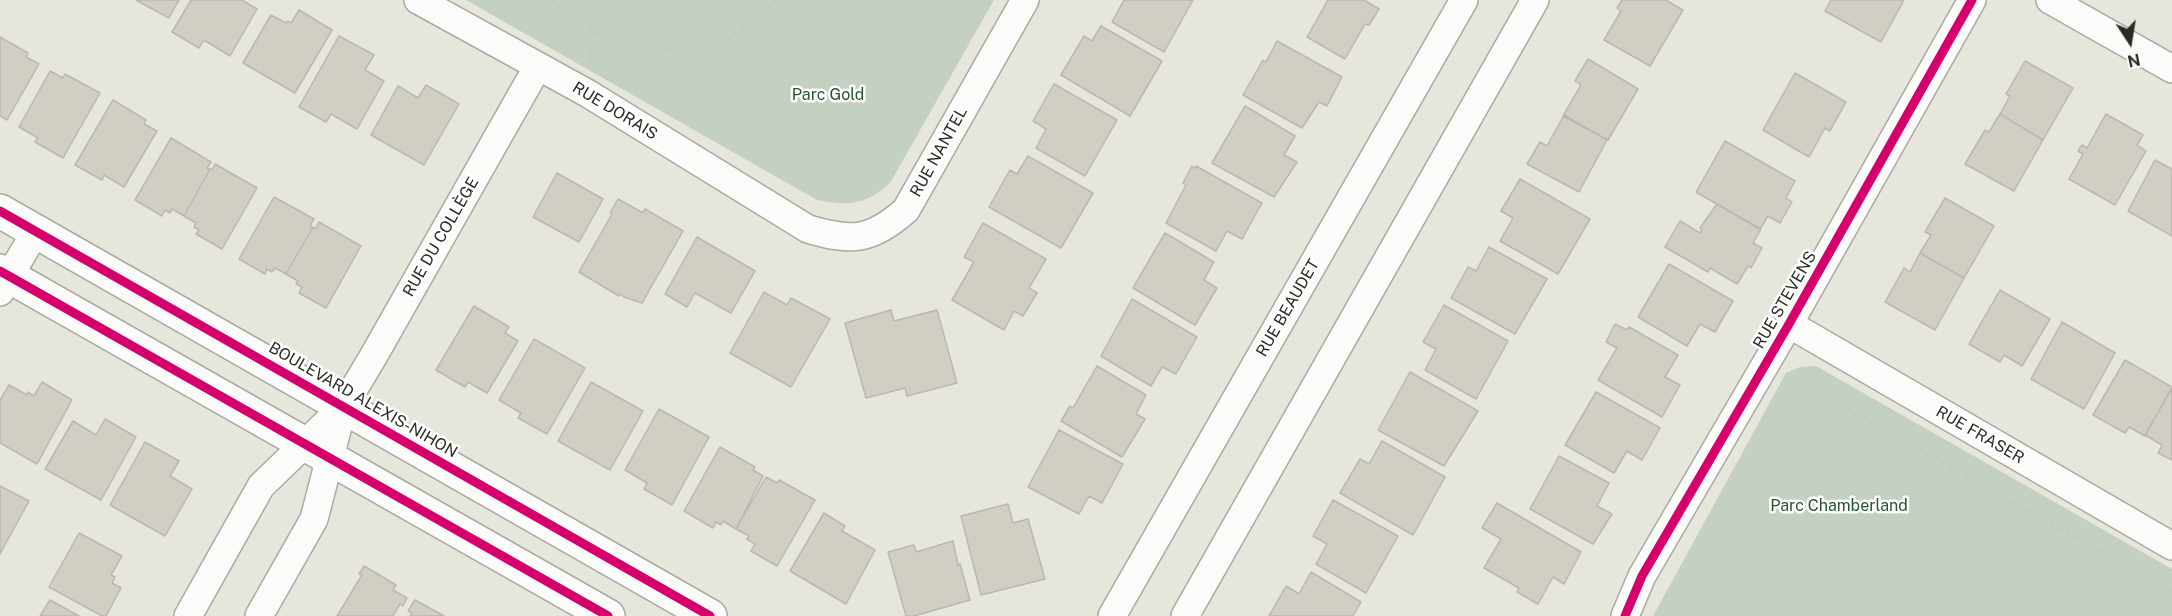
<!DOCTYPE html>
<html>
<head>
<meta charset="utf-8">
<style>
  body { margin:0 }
  #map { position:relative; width:2172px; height:616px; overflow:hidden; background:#e7e6dc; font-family:"Public Sans",sans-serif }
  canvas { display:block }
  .north { position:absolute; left:2100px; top:12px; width:60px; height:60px; -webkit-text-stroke:4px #fff; paint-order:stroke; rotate:168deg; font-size:16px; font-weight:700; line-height:24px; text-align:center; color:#2b2a23 }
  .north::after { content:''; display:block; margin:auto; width:21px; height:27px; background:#2b2a23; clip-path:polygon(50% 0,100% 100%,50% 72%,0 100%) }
</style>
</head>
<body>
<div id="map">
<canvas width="2172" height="616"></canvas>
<div class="north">N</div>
</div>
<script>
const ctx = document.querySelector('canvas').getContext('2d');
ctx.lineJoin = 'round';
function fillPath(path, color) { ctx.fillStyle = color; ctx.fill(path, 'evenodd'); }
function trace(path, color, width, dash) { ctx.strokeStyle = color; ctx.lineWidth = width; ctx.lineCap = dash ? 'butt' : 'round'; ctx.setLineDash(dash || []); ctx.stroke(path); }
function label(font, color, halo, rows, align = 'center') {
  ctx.font = font + ' "Public Sans",sans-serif'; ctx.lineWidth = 5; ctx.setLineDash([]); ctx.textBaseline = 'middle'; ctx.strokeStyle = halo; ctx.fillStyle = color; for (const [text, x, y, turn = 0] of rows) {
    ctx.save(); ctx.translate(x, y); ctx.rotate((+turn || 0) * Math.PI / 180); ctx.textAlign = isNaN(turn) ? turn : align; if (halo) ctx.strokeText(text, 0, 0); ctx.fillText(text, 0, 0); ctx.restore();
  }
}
fillPath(new Path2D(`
  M466,0H994L890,183C865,205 849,206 817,200Z
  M1816,366L2172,569V616H1653L1786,373L1800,367Z`), '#c4d0c1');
const building = new Path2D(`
  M136,0H179L169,18Z
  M191,0H242L257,9L230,56L204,40L199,48L172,32Z
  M1124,0H1193L1164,52L1112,22Z
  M1328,0H1364L1379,9L1369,25L1365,24L1345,59L1307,37Z
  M1622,0H1666L1683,10L1650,66L1604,40L1621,11L1617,8Z
  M1831,0H1904L1881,42L1825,11Z
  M299,10L332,30L295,93L243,63L271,15L286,23L288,21L291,23Z
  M1101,26L1162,61L1130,116L1061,75L1084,36L1092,41Z
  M339,36L374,55L365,70L384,81L357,129L331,114L326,122L299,107Z
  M0,37L28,53L26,57L39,64L7,120L0,116Z
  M1277,41L1342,77L1327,106L1319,102L1302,128L1243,95L1263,60L1266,62Z
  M1588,59L1638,89L1608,140L1563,116L1581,85L1575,81Z
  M2025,61L2073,88L2043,140L2000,114L2010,96L2006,94Z
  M50,71L63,78L65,74L100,93L63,158L35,142L38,138L19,127Z
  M1795,73L1846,102L1830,131L1825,128L1809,157L1763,130Z
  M1054,84L1117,120L1085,176L1036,148L1046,129L1033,121Z
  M426,85L459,104L424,165L371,135L398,86L418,98Z
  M113,100L146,120L144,124L157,131L124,187L104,175L102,180L75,165Z
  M1245,106L1295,136L1284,155L1297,162L1274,197L1212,163Z
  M2000,114L2043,140L2014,191L1965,164L1985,130L1989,132Z
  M2106,114L2143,135L2137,145L2146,151L2115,205L2069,179L2083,154L2078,151L2082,145L2087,148Z
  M1564,115L1607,140L1579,192L1527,164L1540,142L1547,146Z
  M171,138L211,162L207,168L210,169L184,216L172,209L170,213L165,210L162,216L135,200Z
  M1725,141L1795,181L1786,198L1792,202L1780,223L1768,216L1760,229L1696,192Z
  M1028,156L1093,193L1061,248L989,207L1010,170L1017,174Z
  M2155,160L2172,169V236L2128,211Z
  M215,164L257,188L222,249L196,234L199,230L194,227L196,223L184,216L210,169L212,170Z
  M1192,166L1195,168L1196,166L1262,203L1242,239L1227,231L1216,251L1166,223L1186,185L1183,183Z
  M557,173L603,199L579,242L533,217Z
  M1520,179L1590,219L1558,274L1500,241L1513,218L1501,211Z
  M274,197L314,219L310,226L313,227L286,274L275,268L272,272L267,269L265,274L239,259Z
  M1945,198L1994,226L1964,278L1920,253L1931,235L1925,232Z
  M618,199L643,213L645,209L683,231L642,303L624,297L620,294L619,296L579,272L612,214L610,213Z
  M1717,204L1761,229L1753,243L1762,248L1751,268L1748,266L1737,284L1710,268L1708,272L1665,247L1680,221L1700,233L1702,230L1700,228Z
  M319,222L361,246L326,308L299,293L302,287L296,284L298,281L286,274L313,227L315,229Z
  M983,223L1046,259L1029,288L1037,293L1023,316L1014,311L1004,330L952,300L974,262L964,257Z
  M1165,233L1214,262L1204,280L1217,288L1195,325L1133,288Z
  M697,237L755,271L731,313L695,293L687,307L665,294Z
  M1489,247L1547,279L1515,334L1451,298L1468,267L1476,271Z
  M1920,253L1964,278L1935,330L1885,302L1904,268L1910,272Z
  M1669,264L1733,301L1715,332L1700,324L1687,346L1638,317Z
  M2000,290L2050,319L2022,366L2004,355L2000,362L1969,344Z
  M764,292L787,305L791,298L830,319L791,387L730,353Z
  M1132,299L1197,337L1176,374L1162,367L1151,386L1101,356Z
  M1444,305L1508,341L1476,399L1425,370L1436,349L1423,342Z
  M474,306L509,327L505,333L518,341L487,393L468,382L465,387L436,370Z
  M891,310L894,321L937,310L957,383L907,396L905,388L866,398L845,323Z
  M2062,322L2115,353L2084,409L2031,379Z
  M1615,324L1627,330L1629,327L1678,355L1665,377L1680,385L1662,417L1598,380L1617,348L1606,342Z
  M534,339L585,368L547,434L518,418L521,413L499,400Z
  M2125,360L2172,387L2145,436L2129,427L2125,433L2093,415Z
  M1097,366L1146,395L1136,414L1145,419L1122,457L1061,421L1070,406L1073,408Z
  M1410,372L1478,411L1444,466L1378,430Z
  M42,382L72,400L37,464L0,443V400L9,385L27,395L28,392L34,396Z
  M591,382L643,411L610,470L558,441Z
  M2172,388V460L2158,453L2162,445L2145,435Z
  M1596,392L1660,428L1642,460L1627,451L1614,473L1565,445Z
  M659,409L709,437L672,505L644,489L647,483L625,470Z
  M105,419L136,437L101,500L45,469L73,421L96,435Z
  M1059,430L1123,464L1102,503L1089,496L1079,514L1028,487Z
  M1382,441L1445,477L1413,535L1340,493L1360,459L1369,464Z
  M145,442L179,461L170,476L192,489L165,536L110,505Z
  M720,447L755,467L753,470L763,476L736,529L723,521L721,525L716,522L713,528L684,511Z
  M1559,456L1609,483L1597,506L1612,514L1593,544L1530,509Z
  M766,477L777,483L779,480L815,500L777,566L751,551L755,544L747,539L749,536L736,529Z
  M0,486L29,501L0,554Z
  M1333,500L1398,536L1366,593L1316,564L1327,544L1313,536Z
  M1497,503L1581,552L1564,584L1553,577L1538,604L1517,592L1519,588L1484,568L1501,539L1482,528Z
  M1008,504L1013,523L1028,519L1045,579L981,595L961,516Z
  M824,513L845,526L842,531L875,550L846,604L790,571Z
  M79,533L122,556L111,575L115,577L112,583L121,588L106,616H102L49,587Z
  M953,541L958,565L960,564L970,600L914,616H906L888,552L914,545L916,552Z
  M364,566L396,585L393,590L407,598L403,606L400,604L393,616H337L362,575L359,574Z
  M1311,572L1361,602L1353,616H1269L1286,586L1299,594Z
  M50,600L79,616H40Z
  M415,600L444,616H410L412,613L408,611Z`);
fillPath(building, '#d1cfc4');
trace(building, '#b9b8b0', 1.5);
const minor = new Path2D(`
  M418,0L587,93L808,229C852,242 871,241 906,210L1025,0
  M2050,0L2172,69
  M0,292L36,231
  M1789,324L2172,546
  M188,616L261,486L343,407
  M259,616L314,519L343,407L373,357L538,66
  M1112,616L1464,0
  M1185,616L1535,0
  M1625,616L1642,576L1789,324L1972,0`);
const tertiary = new Path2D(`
  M0,211L710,616
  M0,271L608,616`);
trace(minor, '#aaaaa2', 30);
trace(tertiary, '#aaaaa2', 36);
trace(new Path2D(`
  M551,0C587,31 620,46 667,50C679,51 693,53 704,49C732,40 756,20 776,0
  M775,0C805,7 841,12 870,0
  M590,62L593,30L603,12L606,0
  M1792,377L2172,592`), '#c8c8c5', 4, [4.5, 4.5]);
trace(minor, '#fbfbfa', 27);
trace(tertiary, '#fbfbfa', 33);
trace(new Path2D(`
  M0,211L710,616
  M0,271L608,616
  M1625,616L1642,576L1789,324L1972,0`), '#d6006c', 9);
label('16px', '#245230', '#fff', [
  ["Parc Gold",828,95],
  ["Parc Chamberland",1839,506]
]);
label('16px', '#2b2a23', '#fff', [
  ["RUE DORAIS",615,111,31],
  ["RUE NANTEL",939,152,-61],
  ["RUE DU COLLÈGE",441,237,-60],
  ["RUE STEVENS",1785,300,-60],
  ["RUE BEAUDET",1288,308,-60],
  ["BOULEVARD ALEXIS-NIHON",363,400,30],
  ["RUE FRASER",1980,435,30]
]);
</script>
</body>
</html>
